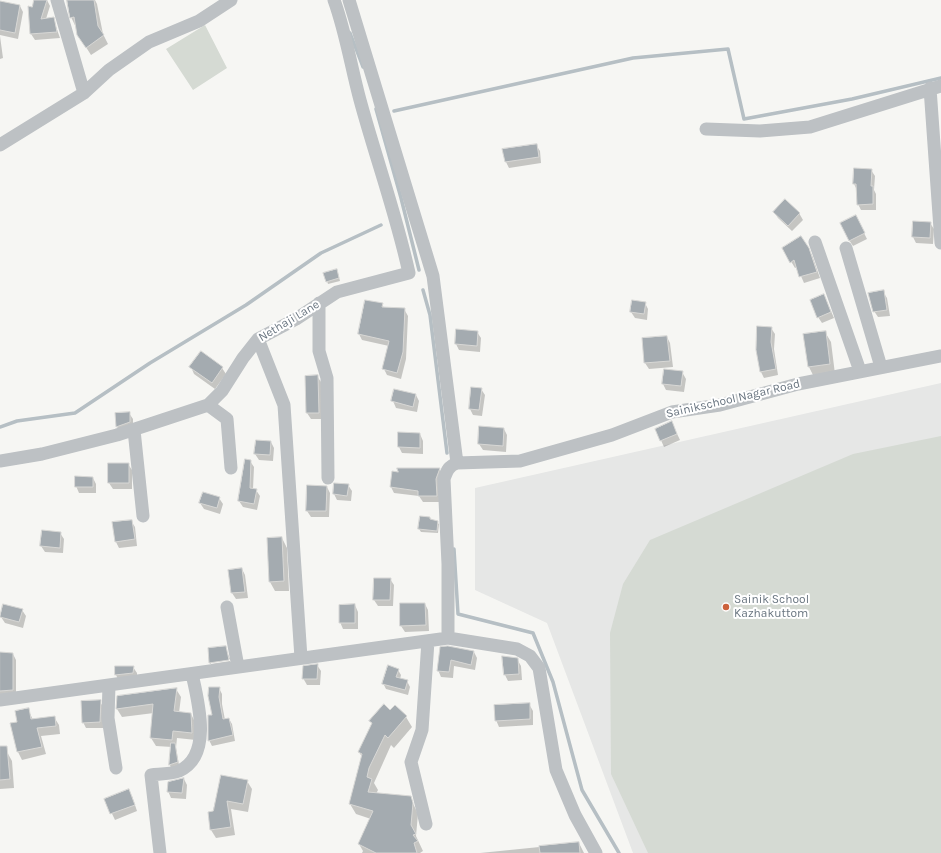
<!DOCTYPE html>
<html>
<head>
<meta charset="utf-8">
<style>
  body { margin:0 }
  canvas { display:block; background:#f6f6f3 }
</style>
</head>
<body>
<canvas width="941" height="853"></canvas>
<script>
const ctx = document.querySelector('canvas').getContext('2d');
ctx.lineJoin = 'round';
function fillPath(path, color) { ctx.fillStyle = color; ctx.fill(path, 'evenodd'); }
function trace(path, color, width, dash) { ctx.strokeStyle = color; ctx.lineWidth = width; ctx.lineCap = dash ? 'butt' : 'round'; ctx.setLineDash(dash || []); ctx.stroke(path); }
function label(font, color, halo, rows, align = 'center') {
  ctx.font = font + ' Karla,sans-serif'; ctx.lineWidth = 4; ctx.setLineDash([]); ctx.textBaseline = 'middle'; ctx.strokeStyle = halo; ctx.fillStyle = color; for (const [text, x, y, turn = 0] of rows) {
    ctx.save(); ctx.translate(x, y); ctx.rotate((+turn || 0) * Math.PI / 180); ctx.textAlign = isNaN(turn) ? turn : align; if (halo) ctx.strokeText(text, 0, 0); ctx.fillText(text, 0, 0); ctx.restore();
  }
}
fillPath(new Path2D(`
  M941,383V853H633L547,623L475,590V488Z`), '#e6e7e6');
fillPath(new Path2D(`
  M205,25L227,68L193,90L166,49Z
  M941,436V853H648L611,774L610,633L623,584L650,540L853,454Z`), '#d5dad3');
fillPath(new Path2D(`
  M35,0H47L50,6L46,19L53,18L60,38L35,40L31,34L32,8Z
  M70,0H95L97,4L103,34L108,44L91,55L84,44L71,17Z
  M0,2L20,6L23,12L18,39L0,35Z
  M0,36L3,58L0,59Z
  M536,145L540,151L541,163L509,168L506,162L504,150Z
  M871,170L875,176L874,190L876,194V210H861L858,204L857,190L854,184Z
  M774,212L799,213L803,220L792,231L778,218Z
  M859,223L867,239L853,246L849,240Z
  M930,223L934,229L933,244L916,243L913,237Z
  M801,237L812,255L820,278L804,283L797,267L795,268L783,248Z
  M338,273L340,281L328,284L327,281Z
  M883,292L887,298L890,316L878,317L874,311Z
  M824,295L834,318L822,323L818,317Z
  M645,303L648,309L647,320L635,318L631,312Z
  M382,304L384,308L404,309L408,316L406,359L401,379L387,375L384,369L389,346L362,340L359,334Z
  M771,328L775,334L774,349L778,375L764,378L761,372Z
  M477,332L481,338L480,352L459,350L456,344Z
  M825,332L831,342L835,374L814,377L809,367L805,335Z
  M667,337L670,343L673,367L649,369L645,363L643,339Z
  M191,367L222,368L226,374L215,389L194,374Z
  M682,372L686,379L684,392L666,390L663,384Z
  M317,376L321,382L322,419H311L307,413L306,377Z
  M472,388L481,389L485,395L482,416L473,415L470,409Z
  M416,395L419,401L417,412L396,408L393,401Z
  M129,413L133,419V428L121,433L117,427Z
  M672,423L680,440L664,447L656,429Z
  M480,427L504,429L507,435L506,452L483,450L479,444Z
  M420,434L423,441V454L402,453L399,447Z
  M271,442L274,448L273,461L259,460L255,454Z
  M250,461L254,467L253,489L256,490L260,496L257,510L243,507L239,501Z
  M109,464H128L132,470V489H113L109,483Z
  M439,469L443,475L440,502H423L419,496L394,493L391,487Z
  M93,478L96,484V493H79L76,486Z
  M348,485L352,491L351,501L337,500L334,494Z
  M327,487L330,493L329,517H311L307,511Z
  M219,498L223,504L220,514L204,509L200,503Z
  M430,518L439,524L438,533L421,532L419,529Z
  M131,521L135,527L137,546L119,548L116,542Z
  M60,533L64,539L63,553L45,552L41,546Z
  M282,538L287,548L289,591H275L270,582Z
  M242,569L245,575L248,598L236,599L232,593L229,571Z
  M390,579L394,585L393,606H378L374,600Z
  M425,604L428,610L429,631L405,632L401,626Z
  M355,605L358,612V629H343L340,622Z
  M22,610L26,616L23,628L5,623L1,617Z
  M225,647L230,659L211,662V664L230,661L231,666L214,669L210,663Z
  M448,647L474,652L477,658L475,670L454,666L453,678L441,677L438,670Z
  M0,653L13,654L16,660V696L0,697Z
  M503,657L517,659L521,666L522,680L508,681L505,675Z
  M317,665L321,671L320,685H307L303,678Z
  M116,667H133L137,673V680L119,681L116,675Z
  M398,670L401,675L400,679L407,681L410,687L408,695L386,689L383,683Z
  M219,688L222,694V704L225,720L229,719L232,724L235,741L212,746L209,740Z
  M176,689L181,697L179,713L191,714L195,722L196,740L177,738L176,748L179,765L171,768L170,765L172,747L156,746L151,738L154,713L122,717L117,709L118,697Z
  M100,702L104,708V728H86L83,722Z
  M529,704L533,711V725L499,727L496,720Z
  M395,706L406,717L412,727L394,748L391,745L374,783L378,790L376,794L410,797L418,814L416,836L423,851L420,853H362L363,851L359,844L371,819L356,814L350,804L362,757L359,752L372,724L371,721L390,711Z
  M28,709L33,720L54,717L59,725L60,734L41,736L46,754L22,760L18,752L11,724L19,723Z
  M7,752L12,761L14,788L0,789V753Z
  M184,779L187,785L186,799L171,798L168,791Z
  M247,781L252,789L248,812L231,809L235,835L216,838L211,830L214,812Z
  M132,796L137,811L115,820L105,799Z
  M579,843L584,853H480Z`), '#0003');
trace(new Path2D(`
  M350,33L363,67
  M376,109L401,198L419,270
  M394,111L633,58L728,49L744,119L852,99L941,78
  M423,290L430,315L447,453
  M0,427L17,421L75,413L150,363L246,305L321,253L381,225
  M454,549L458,614L533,633L553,682L582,790L619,853`), '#b6bfc4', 3.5);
const building = new Path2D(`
  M34,0H47L41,19L54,17L57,32L30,34L28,6L32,7Z
  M67,0H94L98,26L104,35L86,48L77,35L74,17L70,18Z
  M0,1L20,5L15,33L0,30Z
  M537,144L539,157L505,162L502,149Z
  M854,168L872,169L871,186H873V204L857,205L856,184H853Z
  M785,199L800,213L788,226L773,212Z
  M856,215L865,233L849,241L840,223Z
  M913,221L931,222L930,238L912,237Z
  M801,236L809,248L817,272L799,277L794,260L790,263L782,248Z
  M337,269L339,278L326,282L323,273Z
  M884,290L887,310L873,312L868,293Z
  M824,294L831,312L817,318L810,300Z
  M365,300L383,303L382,307L405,308L403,352L397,373L382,369L389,341L358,334Z
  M632,300L646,302L644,314L630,312Z
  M757,326L772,327L771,342L776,369L760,372L756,350Z
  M456,329L478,331L477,346L455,344Z
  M826,331L830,364L808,367L803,334Z
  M667,336L670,361L644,363L642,338Z
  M201,351L223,367L212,383L189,367Z
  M664,369L683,371L681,386L662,384Z
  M318,375L319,413H306L305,376Z
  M471,387L482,388L479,410L469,409Z
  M394,389L416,394L413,407L391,401Z
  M130,412V422L116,427L115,413Z
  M672,421L677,434L660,441L655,429Z
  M479,426L504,428L503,446L478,444Z
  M398,432L420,433V448L398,447Z
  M256,440L271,441L270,455L254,454Z
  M245,459L251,460L250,488L257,489L254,504L238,501Z
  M108,463H129V483H108Z
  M397,468H440L436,479L437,496H418V491L390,487L392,471L398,472Z
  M75,476L93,477V487H75Z
  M334,483L349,484L347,496L333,494Z
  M307,485L327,486L326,511H306Z
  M203,492L220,497L217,508L199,503Z
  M420,516L430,517V519L438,521L437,531L418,529Z
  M132,520L135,539L115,542L112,522Z
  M42,530L61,532L60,548L40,546Z
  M282,537L284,581L269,582L267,538Z
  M242,568L245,592L231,593L228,570Z
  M374,578H391L390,600H373Z
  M400,603H425L426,625L400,626Z
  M3,604L23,609L19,622L0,617Z
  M355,604V623H339V605Z
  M226,646L229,660L209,663L208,648Z
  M448,646L474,651L471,665L451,660L449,672L437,671L440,647Z
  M0,652L13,653V690L0,691Z
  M502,656L518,658L519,674L504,675Z
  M318,664L317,679H302L303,666Z
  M388,665L399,669L396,677L408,680L405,690L382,684Z
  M115,666H134L133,673L115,675Z
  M209,687H220L219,697L223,719L229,718L233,735L208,741V715H212L208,696Z
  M177,688L174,711L191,713L192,733L173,731L172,740L150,738L153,704L116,709L117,696Z
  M101,700L100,722L82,723L81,701Z
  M530,703V719L495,721L494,705Z
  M384,704L390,710L395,705L407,716L388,738L385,735L369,768L367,777L372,779L368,792L411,796L413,803L411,825L416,834L413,835L418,841L414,843L417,853H376L358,844L373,811L349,804L362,754L358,752L372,723L369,721Z
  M29,708L31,719L55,716L56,726L37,728L42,747L17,752L10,723L17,722L15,711Z
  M171,743H175L178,762L169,765Z
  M0,746H7L10,779L0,780Z
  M221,775L248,780L243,804L227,801L231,827L210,830L208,812L213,811Z
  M184,778L182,793L167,792L168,782Z
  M129,789L135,805L110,814L104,799Z
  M579,842L580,853H540L539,846Z`);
fillPath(building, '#a4abb0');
trace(building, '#d7d7d5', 1);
trace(new Path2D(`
  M57,0L84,93
  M349,0L433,276L457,463
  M930,88L941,243
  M706,129L760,131L810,127L941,86
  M0,145L84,93L109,70L149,42L199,21L231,0
  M815,242L860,371
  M846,248L881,367
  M319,303V351L327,378L328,478
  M258,339L284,405L301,658
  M208,405L227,419L231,468
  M134,430L143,516
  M0,461L42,454L117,435L208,405L222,391L243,358L258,339L296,319L337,292L409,273C396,213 376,159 360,100C351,67 346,33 334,0
  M227,607L238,667
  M109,685L108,718L116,768
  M0,700L448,638
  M426,824L411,762L422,730L428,641
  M160,853L151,775C160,774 171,774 179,771C213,756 198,701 192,674
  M596,853L575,815L556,770L539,668L530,656L517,649L448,638V564L444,479C447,470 449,466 457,463L520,461L612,435L672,412L720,405L798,384L941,356`), '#bdc1c4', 13);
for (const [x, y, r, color] of [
  [726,607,4,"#cc623c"]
]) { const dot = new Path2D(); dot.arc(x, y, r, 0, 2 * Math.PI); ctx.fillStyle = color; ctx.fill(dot); trace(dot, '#fff', 1.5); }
label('12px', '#697580', '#fff', [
  ["Nethaji Lane",289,321,-31],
  ["Sainikschool Nagar Road",733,399,-13]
]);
label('12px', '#697580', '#fff', [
  ["Sainik School",734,600],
  ["Kazhakuttom",734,614]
], 'left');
</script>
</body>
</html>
